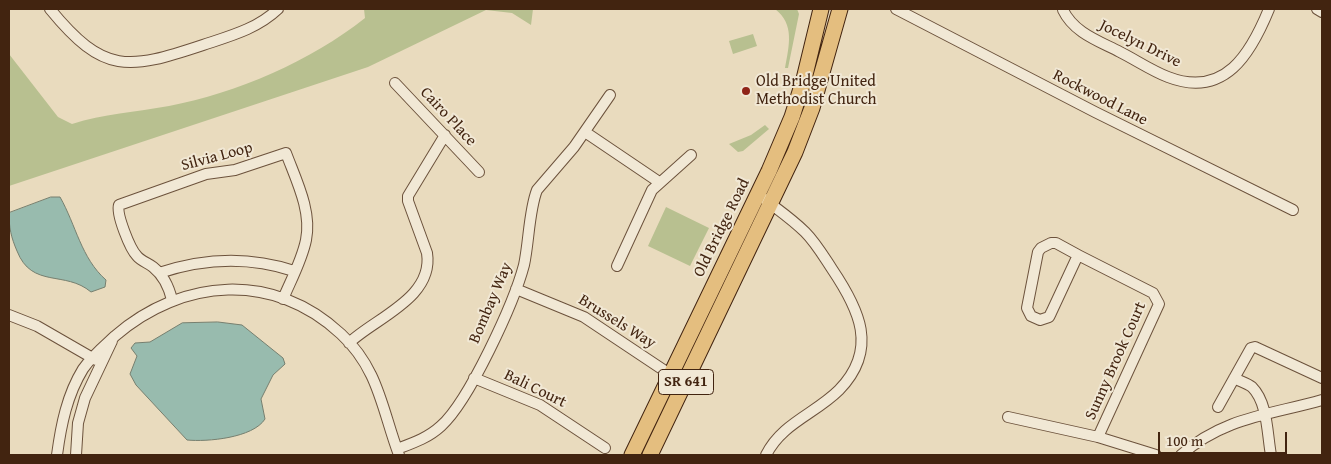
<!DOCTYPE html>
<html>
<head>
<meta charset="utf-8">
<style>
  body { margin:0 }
  #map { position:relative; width:1331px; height:464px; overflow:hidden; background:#e9dbbe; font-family:"Gentium Book Plus",serif }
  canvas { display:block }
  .frame { position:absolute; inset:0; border:10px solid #422410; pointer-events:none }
  .scale { position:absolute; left:1158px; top:432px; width:129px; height:22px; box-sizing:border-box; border:2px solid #422410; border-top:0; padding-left:6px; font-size:15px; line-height:18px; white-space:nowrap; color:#422410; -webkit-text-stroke:4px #f1e8d5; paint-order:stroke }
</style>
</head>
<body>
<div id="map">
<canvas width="1331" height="464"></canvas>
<div class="frame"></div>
<div class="scale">100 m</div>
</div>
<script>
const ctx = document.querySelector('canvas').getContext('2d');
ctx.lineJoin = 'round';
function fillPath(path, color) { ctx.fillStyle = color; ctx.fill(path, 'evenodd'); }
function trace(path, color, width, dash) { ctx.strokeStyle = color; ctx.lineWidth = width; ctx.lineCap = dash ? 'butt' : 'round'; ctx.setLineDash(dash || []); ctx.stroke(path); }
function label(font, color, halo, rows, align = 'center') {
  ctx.font = font + ' "Gentium Book Plus",serif'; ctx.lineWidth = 4; ctx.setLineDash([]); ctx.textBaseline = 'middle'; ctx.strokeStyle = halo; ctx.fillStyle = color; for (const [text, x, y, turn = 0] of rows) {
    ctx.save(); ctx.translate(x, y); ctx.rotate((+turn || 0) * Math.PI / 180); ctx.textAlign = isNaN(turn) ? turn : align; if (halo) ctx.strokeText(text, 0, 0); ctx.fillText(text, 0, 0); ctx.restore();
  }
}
fillPath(new Path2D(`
  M364,9H533L531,25L512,13L486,10L368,67L9,186V54L58,117L72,124C103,114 136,112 169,106C237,93 311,61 365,18Z
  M775,9H797L799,14L788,68H785C789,46 795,24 775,9Z
  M753,34L757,46L733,54L729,41Z
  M765,125L769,129L743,151L738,152L729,144L751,135Z
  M666,207L709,228L690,266L648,246Z`), '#b8c090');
const water = new Path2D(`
  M51,197H60C76,225 81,258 106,280L105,287L91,292C65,270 32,289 17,251C11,237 9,228 9,213Z
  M218,322L242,325L283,358L285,364L273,375L261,399L265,419C253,438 207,442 187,440L136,385L130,374L137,356L131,348L135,343L150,342L182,323Z`);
fillPath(water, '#98bbae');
trace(water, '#767f6f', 1);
const minor = new Path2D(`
  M50,9C104,75 128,70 203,45C230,36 257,29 278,9
  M896,9L1095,112L1293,210
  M1317,9L1322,12
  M1063,10C1074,33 1099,41 1120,52C1136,60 1152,71 1168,77C1225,99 1251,53 1269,9
  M395,83L479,172
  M585,132L659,182
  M758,194C774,207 791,218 805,232C816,243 824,257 832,269C859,309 879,349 839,390C815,414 782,423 766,455
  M1051,243H1056L1078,255L1051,313L1049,317L1040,320L1031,316L1027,308L1038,252L1041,248Z
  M1078,255L1153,293L1159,304L1098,437
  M617,266L652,190L691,155
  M159,273C204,258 249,256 294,271
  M516,289L584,317L671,375
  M172,300C169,287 163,275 153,267C148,263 141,261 137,256C130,249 116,214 119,205L206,174L235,170L286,153C296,180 312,211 306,240C302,260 291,280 283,299
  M9,315L37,326L96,360
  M349,343C375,318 434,298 427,253L408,201V196L445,135
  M474,378L540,405L605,448
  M1234,378C1239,381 1247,383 1252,387C1268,403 1267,434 1271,455
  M1218,407L1251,348L1255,347L1322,378
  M1008,417L1098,437L1156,455
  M397,449C413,443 428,438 441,426C469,401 514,303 524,265C529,242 529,210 537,190L574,147L610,95
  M57,455C61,425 67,395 83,369C92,356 103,347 115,336C182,278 274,271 341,334C379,369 382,410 399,455
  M76,455L78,423L85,398L112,341
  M1181,455C1224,417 1270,415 1322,400`);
const primary = new Path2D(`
  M632,455L769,171L792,117L804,79L821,9
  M650,455L795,152L812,108L840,9`);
trace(minor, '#6c523c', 12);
trace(primary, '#422410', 17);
trace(minor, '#f1e8d5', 10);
trace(primary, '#e4be7f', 15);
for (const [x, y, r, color] of [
  [746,91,5,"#8f2418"]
]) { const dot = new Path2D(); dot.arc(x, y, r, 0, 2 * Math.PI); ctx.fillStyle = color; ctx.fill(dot); trace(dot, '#f1e8d5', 2); }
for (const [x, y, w] of [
  [686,382,55]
]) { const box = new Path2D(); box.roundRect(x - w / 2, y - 12.5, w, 25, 4); ctx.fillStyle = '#f1e8d5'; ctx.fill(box); trace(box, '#422410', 1); }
label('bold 15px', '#422410', null, [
  ["SR 641",686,382]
]);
label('16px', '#422410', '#f1e8d5', [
  ["Jocelyn Drive",1140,44,26],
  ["Rockwood Lane",1100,98,27],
  ["Cairo Place",448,117,47],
  ["Silvia Loop",217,157,-15],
  ["Old Bridge Road",722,228,-64],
  ["Bombay Way",491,303,-67],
  ["Brussels Way",617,322,32],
  ["Sunny Brook Court",1116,361,-66],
  ["Bali Court",535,389,26]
]);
label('16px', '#422410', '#f1e8d5', [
  ["Old Bridge United",756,82],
  ["Methodist Church",756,100]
], 'left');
</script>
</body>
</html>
